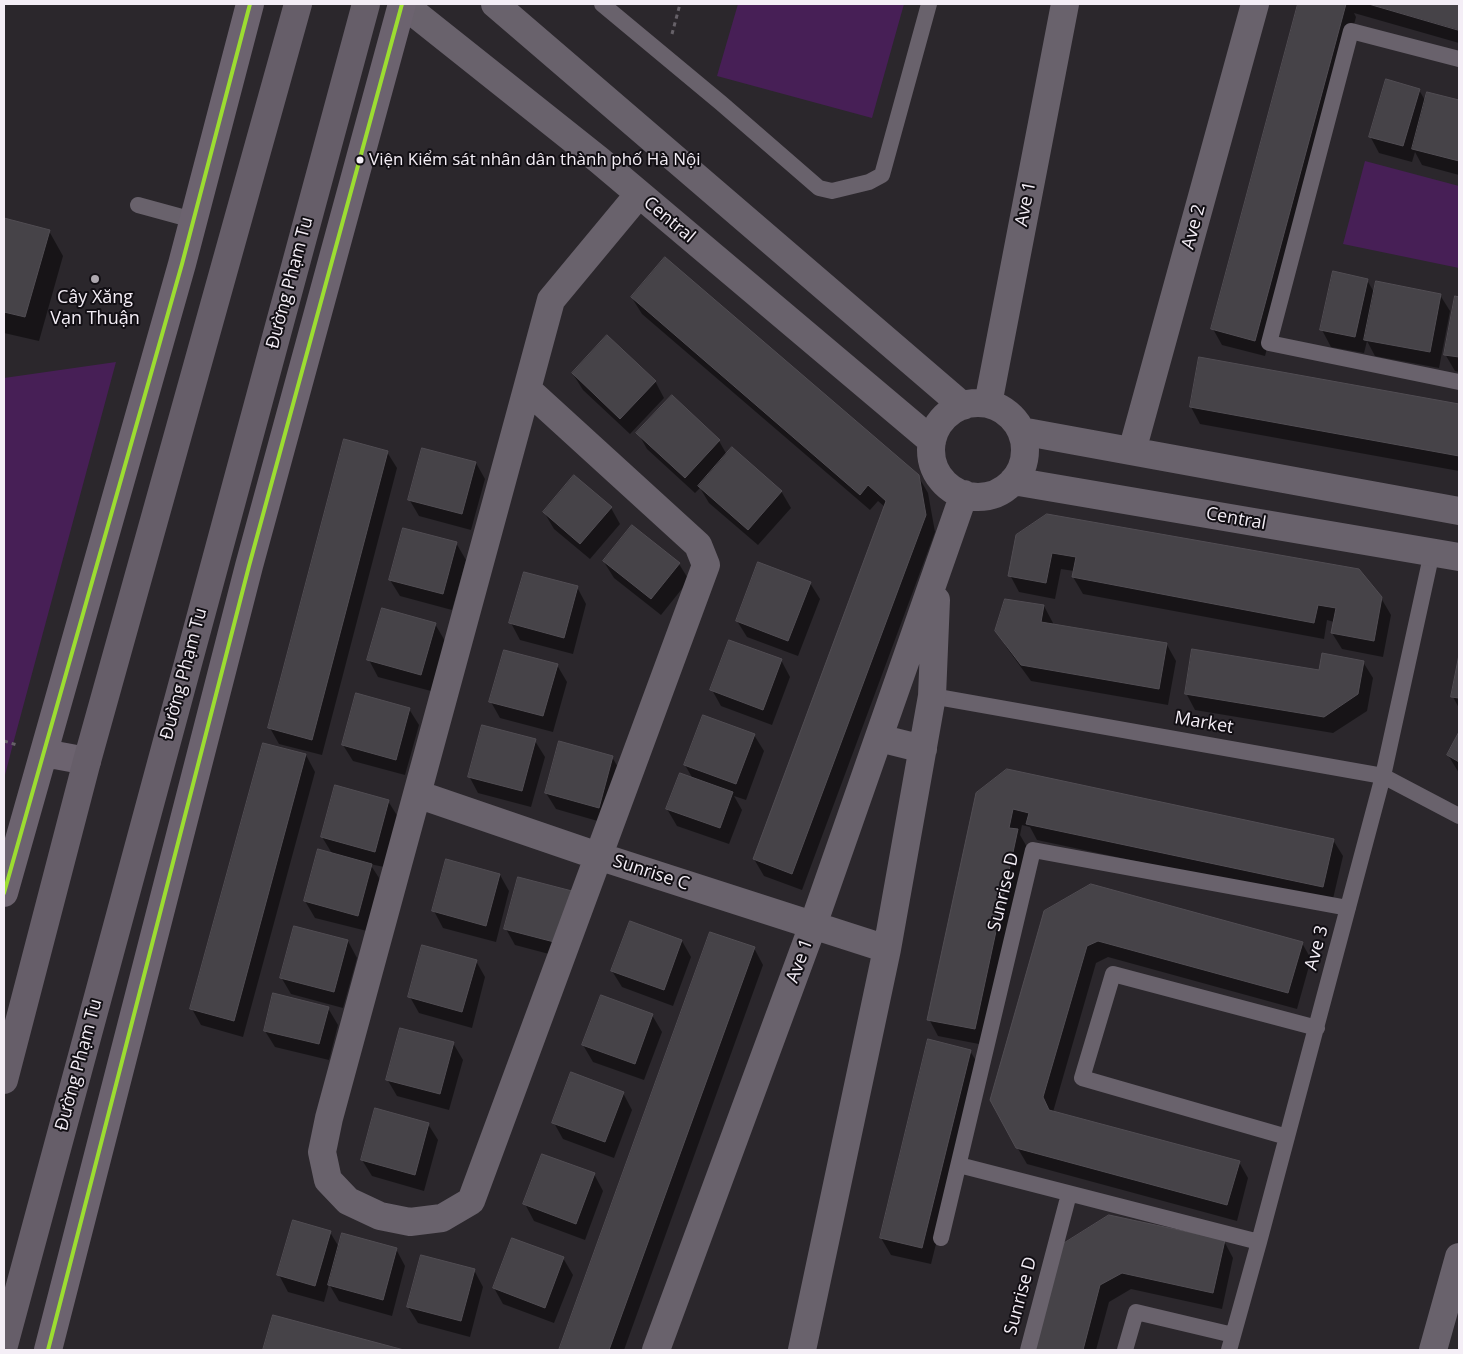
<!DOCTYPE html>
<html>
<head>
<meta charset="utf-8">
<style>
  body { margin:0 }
  #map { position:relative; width:1463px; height:1354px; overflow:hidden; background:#2b272c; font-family:"Open Sans",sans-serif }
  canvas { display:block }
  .frame { position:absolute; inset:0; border:5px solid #f4eef6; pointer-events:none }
</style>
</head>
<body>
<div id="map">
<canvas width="1463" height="1354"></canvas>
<div class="frame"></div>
</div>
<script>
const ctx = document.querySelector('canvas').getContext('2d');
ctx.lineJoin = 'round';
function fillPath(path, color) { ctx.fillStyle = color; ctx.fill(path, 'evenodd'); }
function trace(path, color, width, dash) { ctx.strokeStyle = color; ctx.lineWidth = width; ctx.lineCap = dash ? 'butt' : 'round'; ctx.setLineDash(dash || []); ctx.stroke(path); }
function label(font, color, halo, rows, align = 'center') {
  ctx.font = font + ' "Open Sans",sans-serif'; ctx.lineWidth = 4; ctx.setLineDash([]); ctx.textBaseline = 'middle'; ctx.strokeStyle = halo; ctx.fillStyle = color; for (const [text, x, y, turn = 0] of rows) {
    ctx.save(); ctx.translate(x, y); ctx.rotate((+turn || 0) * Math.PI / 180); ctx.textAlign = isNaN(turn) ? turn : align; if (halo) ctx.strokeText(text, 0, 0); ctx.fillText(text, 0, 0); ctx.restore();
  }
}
fillPath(new Path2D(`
  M738,4H904L872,118L717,76Z
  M1365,161L1459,186V268L1343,244Z
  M116,362L13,744L4,779V378Z`), '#471f56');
fillPath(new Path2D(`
  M1300,4H1459V43L1354,13L1356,17L1265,356L1222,345L1213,329Z
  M1419,90L1426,102L1428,93L1459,101V175L1422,165L1415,152L1412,162L1379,153L1370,136Z
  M4,219L49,231L63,256L39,341L4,333Z
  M1367,280L1375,294L1440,295L1450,311L1439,368L1375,356L1367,341L1364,353L1331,347L1322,330Z
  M632,298L918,476L928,493L935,532L802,890L764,876L754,859L885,507L878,501L870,510L642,314Z
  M1456,298H1459V372L1455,371L1445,354Z
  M1200,359L1459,406V471L1200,424L1191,407Z
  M573,374L655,381L664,398L630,434L583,390Z
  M672,397L719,441L727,455L781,491L791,508L758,545L709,503L700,488L695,493L647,449L638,433Z
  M387,452L397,468L322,755L279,744L270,728Z
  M476,463L485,479L471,530L419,516L409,499Z
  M611,508L620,524L590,559L554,529L544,512Z
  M1017,536L1381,598L1391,615L1383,657L1342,649L1332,633L1334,622L1327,620L1324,639L1083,594L1073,577L1074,571L1061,569L1055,599L1019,592L1010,575Z
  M456,543L466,560L452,610L400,596L390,580Z
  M604,562L679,564L689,580L661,615L614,578Z
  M810,583L820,599L798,656L747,637L737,621Z
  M577,587L586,604L573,654L520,640L511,623Z
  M1044,606L1053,623V625L1167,645L1176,661L1168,705L1031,681L1007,648L997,631Z
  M435,624L445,641L431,691L378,677L369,660Z
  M781,660L790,677L772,725L721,706L712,690Z
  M1363,662L1373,678L1367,711L1333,733L1195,710L1186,693L1320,671Z
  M1459,662V708L1453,697Z
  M557,665L567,682L553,732L500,718L491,702Z
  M409,709L419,725L405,775L353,761L343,745Z
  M754,735L764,751L746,800L734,796L742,810L729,844L677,826L667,809L693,779L685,765Z
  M1459,735V773L1448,755Z
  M535,741L545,757L531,807L478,793L469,776Z
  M306,755L315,772L243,1037L201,1025L192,1009Z
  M612,757L622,774L608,824L556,809L546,793Z
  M977,793L1333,840L1343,856L1332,903L1037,840L1030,827L1022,825L1020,835L1027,847L984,1045L938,1036L929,1019Z
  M388,801L398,817L384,867L370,864L381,881L367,931L315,918L305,901L333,855L322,837Z
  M500,875L509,891L496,942L443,928L434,911Z
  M519,878L568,959L515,945L506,929Z
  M1045,912L1302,943L1311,959L1297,1009L1108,957L1096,963L1053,1112L1239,1162L1248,1178L1237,1221L1027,1164L1017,1147Z
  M711,933L754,948L763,965L624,1350H560Z
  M348,941L357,958L343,1008L291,994L281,977Z
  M682,941L691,957L673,1006L622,987L612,971Z
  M476,961L485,977L472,1028L419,1013L410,997Z
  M328,1008L338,1025L329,1060L275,1047L265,1031Z
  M652,1015L662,1032L644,1080L593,1062L583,1045Z
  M453,1043L463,1060L449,1110L397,1096L387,1079Z
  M970,1051L980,1067L931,1264L891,1255L881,1238Z
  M623,1093L632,1110L614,1158L563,1139L554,1123Z
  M428,1124L438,1140L424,1191L372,1176L362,1160Z
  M594,1174L603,1191L585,1240L534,1221L525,1204Z
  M330,1232L340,1249H396L405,1266L392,1316L339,1301L329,1284L324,1302L288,1292L279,1275Z
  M1224,1241L1233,1258L1222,1309L1131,1289L1109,1302L1096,1350H1032L1059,1247Z
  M563,1258L573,1275L554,1323L503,1304L494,1288Z
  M474,1270L483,1287L470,1337L418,1323L408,1307Z
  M274,1316L399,1350H264Z`), '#0007');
const building = new Path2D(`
  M1298,4H1346L1255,341L1211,329Z
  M1369,4H1459V30Z
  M1386,79L1420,89L1403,146L1369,137Z
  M1427,92L1459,100V161L1412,149Z
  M4,218L50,230L25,317L4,312Z
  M665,257L919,475L926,515L792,874L753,859L886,501L868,485L860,495L631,297Z
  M1333,271L1368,279L1355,337L1320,330Z
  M1376,281L1441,294L1430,352L1364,340Z
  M1455,296L1459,297V357L1444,355Z
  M607,335L656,381L620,419L572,373Z
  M1199,357L1459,404V456L1190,407Z
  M672,395L720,440L685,478L636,433Z
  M344,439L388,451L312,740L268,728Z
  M732,447L782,491L748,530L698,486Z
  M422,448L476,462L462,514L408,500Z
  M574,475L612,507L580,544L543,512Z
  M1047,514L1359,569L1382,597L1374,641L1331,633L1336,608L1318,605L1314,623L1072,577L1076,557L1052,553L1046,583L1008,576L1016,535Z
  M632,525L680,563L651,599L603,561Z
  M403,528L457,542L443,594L389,580Z
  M758,562L811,582L788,641L736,621Z
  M524,572L578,586L564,638L509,623Z
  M1005,599L1044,605L1041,622L1167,643L1159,689L1021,665L995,631Z
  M382,608L436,623L421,675L367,660Z
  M729,640L782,659L763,710L710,690Z
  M1192,649L1319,670L1322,653L1364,661L1358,694L1324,717L1185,694Z
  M504,650L558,664L543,716L489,702Z
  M1459,655V698L1451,697Z
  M356,693L410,708L396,760L342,745Z
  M703,715L755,734L736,784L684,765Z
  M482,725L536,739L522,791L468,777Z
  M1459,732V762L1447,755Z
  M559,741L613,756L599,808L545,793Z
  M263,743L306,754L234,1021L190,1009Z
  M1007,769L1334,839L1323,887L1026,824L1029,813L1013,809L1009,828L1018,829L975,1029L927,1020L976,793Z
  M680,773L733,792L720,828L666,809Z
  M335,785L389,800L375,852L321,837Z
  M318,849L372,864L358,916L304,901Z
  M446,859L500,874L486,926L432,911Z
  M518,877L572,891L558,943L504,929Z
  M1091,884L1303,942L1288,993L1098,941L1087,946L1043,1097L1049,1110L1240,1161L1227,1205L1016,1148L990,1100L1044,911Z
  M630,921L682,940L664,990L611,971Z
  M294,926L348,940L334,992L280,978Z
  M710,932L755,947L609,1350H559Z
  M422,945L477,960L462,1012L408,997Z
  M273,993L329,1007L319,1044L264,1031Z
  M601,995L653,1014L635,1064L582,1045Z
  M400,1028L454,1042L440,1094L386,1080Z
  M928,1039L971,1050L922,1248L880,1238Z
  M571,1072L624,1092L605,1142L552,1123Z
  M375,1108L429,1123L415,1175L361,1160Z
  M542,1154L595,1173L576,1224L523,1204Z
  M1109,1215L1225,1240L1213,1293L1122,1273L1100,1285L1083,1350H1030L1058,1247Z
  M293,1220L331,1231L315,1286L277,1275Z
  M342,1233L397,1248L383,1300L328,1285Z
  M512,1238L564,1257L545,1308L493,1288Z
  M421,1255L475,1269L461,1321L407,1307Z
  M273,1315L404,1350H263Z`);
fillPath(building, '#464348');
trace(building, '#514d53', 1);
trace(new Path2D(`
  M672,34L680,4
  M4,741L17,745`), '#666168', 3, [4, 4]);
trace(new Path2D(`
  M602,4L721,103L819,188L832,191L869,182L882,175L929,4
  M1459,59L1351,31L1269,343L1459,382
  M138,205L193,220
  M932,696L1383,776L1459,816
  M1287,1137L1082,1078L1113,974L1317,1028
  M959,1165L1259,1242
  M941,1238L1033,850L1348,908
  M1028,1350L1069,1194
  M1125,1350L1136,1312L1233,1335
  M1229,1350L1259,1242L1383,776L1432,552`), '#69626c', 16);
trace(new Path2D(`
  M403,4L599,160L932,441
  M495,4L963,406
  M527,389L698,545L706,565L471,1201L442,1218L410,1222L380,1216L348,1201L328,1180L322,1152L329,1118L527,389L551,300L639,194
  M931 450a47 47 0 1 1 94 0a47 47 0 1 1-94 0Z
  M988,404L1065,4
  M1021,431L1459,511
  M1132,451L1255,4
  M1013,481L1459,557
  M879,738L923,749
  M417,794L598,856L887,949
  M656,1350L813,925L964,494
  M802,1350L887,949L932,696L936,600
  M1433,1350L1459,1257`), '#69626c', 28);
trace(new Path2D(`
  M44,753L87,761
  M4,893L182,264L250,4
  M48,1350L249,566L402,4`), '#6c636f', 28);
trace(new Path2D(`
  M4,1080L87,761L298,4
  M4,1345L366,4`), '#665e69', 28);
trace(new Path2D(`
  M4,893L182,264L250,4
  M48,1350L249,566L402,4`), '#9cdd31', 4);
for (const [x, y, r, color] of [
  [360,160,4.5,"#f4eef6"],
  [95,279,5,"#aea8af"]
]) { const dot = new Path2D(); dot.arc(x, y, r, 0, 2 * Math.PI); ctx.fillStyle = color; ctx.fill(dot); trace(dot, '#120f14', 2); }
label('17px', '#f4eef6', '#120f14', [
  ["Viện Kiểm sát nhân dân thành phố Hà Nội",369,160]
], 'left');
label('18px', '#f4eef6', '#120f14', [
  ["Ave 1",1026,204,-79],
  ["Central",669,220,40],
  ["Ave 2",1194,227,-75],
  ["Đường Phạm Tu",290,283,-75],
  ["Central",1236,519,10],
  ["Đường Phạm Tu",184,674,-75],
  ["Market",1204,723,10],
  ["Sunrise C",651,873,18],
  ["Sunrise D",1004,892,-76],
  ["Ave 3",1317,948,-75],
  ["Ave 1",800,961,-70],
  ["Đường Phạm Tu",79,1065,-75],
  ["Sunrise D",1021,1296,-75]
]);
label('18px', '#f4eef6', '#120f14', [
  ["Cây Xăng",95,298],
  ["Vạn Thuận",95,319]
]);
</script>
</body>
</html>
